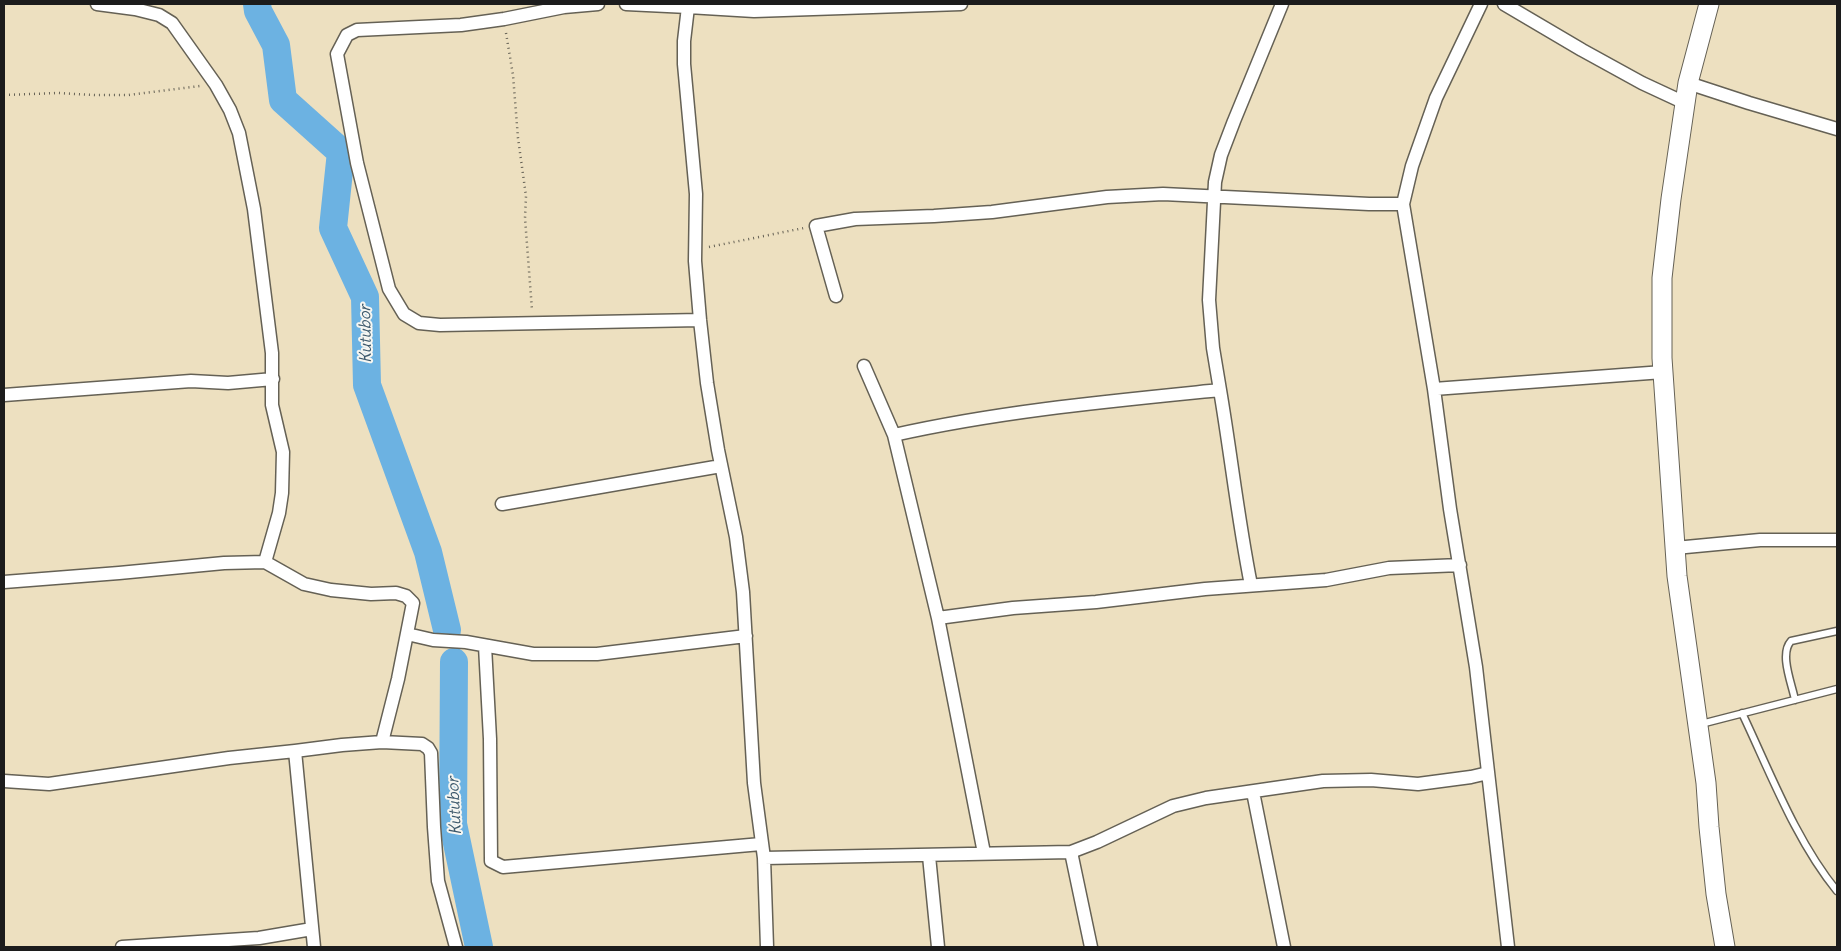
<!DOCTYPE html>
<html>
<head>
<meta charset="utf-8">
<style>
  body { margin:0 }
  #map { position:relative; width:1841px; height:951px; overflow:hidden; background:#ede0c0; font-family:Delius,sans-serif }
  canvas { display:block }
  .frame { position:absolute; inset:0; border:5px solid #1c1c1c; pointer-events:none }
</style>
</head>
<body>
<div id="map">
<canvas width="1841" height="951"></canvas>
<div class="frame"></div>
</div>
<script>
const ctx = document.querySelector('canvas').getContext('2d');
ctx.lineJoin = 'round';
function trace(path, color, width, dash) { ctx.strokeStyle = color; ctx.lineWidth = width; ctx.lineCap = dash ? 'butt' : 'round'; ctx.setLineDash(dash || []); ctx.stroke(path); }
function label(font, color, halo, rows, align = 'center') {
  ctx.font = font + ' Delius,sans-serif'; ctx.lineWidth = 4; ctx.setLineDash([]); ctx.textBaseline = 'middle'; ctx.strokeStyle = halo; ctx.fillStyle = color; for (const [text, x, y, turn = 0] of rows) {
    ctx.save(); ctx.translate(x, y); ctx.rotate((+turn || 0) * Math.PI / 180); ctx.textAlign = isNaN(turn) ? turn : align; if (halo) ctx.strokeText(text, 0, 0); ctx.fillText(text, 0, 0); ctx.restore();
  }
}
trace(new Path2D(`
  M257,4L258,11L276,45L283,100L341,152L333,228L365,297L367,385L428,552L447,630
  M454,662L453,824L479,947`), '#6cb2e2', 28);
const lane = new Path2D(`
  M1795,700C1792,684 1779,654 1791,641L1837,631
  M1742,713C1770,772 1796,841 1837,891
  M1701,724L1837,689`);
const street = new Path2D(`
  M97,4L135,9L159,15L172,23L216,85L230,110L239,133L254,209L272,353V405L283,452L282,493L279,513L265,562
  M598,4L564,7L504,19L461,25L357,30L347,35L337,54L357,163L389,289L404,314L419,323L440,325L700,320
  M626,4L688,7L684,41V64L696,194L695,261L700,320L707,383L718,450L736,537L743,592L754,783L764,858L767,947
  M688,4V7L754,11L961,4
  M1481,4L1436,98L1412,166L1403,204L1434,389L1450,509L1476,667L1508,947
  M1504,4L1582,50L1642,83L1685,103
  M1688,83L1749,103L1837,129
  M836,296L816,226L855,219L934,216L992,212L1107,197L1163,194L1369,204H1403
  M864,366L894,435L938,618L984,853
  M1434,389L1663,372
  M1220,390L1213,348L1209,300L1215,182L1221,155L1234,121L1282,4
  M4,395L191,381L228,383L273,379
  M894,435C1001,411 1111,401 1220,390C1231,455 1238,520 1251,585
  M502,504L721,466
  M1675,548L1760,540H1837
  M4,582L119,573L224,563L265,562L304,584L331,590L371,594L396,593L406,596L413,603L398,679L382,742
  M938,618L1013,608L1096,602L1205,589L1326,580L1389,568L1460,565
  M407,634L433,640L466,642L533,654H597L746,636
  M485,646L490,739L491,861L503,867L761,844
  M295,751L314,947
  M4,781L49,784L229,758L295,751L342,745L382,742L422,744L428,748L431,753L434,827L438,881L456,947
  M1253,792L1284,947
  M1071,852L1091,947
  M929,856L938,947
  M764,858L1071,852L1097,842L1173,806L1206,798L1323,781L1371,780L1418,784L1471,777L1488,773
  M122,947L259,938L312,929`);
const secondary = new Path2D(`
  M1709,4L1688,83L1671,199L1662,278V358L1677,576L1706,783L1709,827L1716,894L1725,947`);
trace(lane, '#656155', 9);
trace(street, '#656155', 15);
trace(secondary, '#656155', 21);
trace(new Path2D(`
  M506,33L513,75L518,138L526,196L525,218L532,310
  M4,95L58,93L94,95H128L200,86
  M709,247L804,228`), '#656155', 2.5, [1, 4]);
trace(lane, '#fff', 6);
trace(street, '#fff', 12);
trace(secondary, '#fff', 19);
label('italic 16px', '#3c586b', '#f6f6f2', [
  ["Kutubor",366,334,-91],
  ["Kutubor",455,806,-93]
]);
</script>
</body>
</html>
